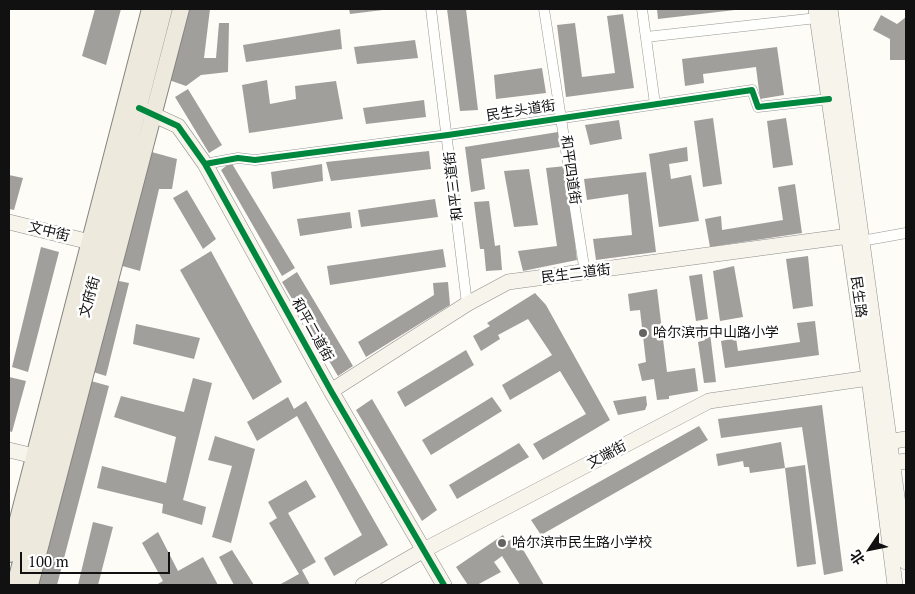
<!DOCTYPE html>
<html>
<head>
<meta charset="utf-8">
<style>
  body { margin:0 }
  #map { position:relative; width:915px; height:594px; overflow:hidden; background:#fdfcf7; font-family:"PT Serif","Noto Sans SC",serif }
  canvas { display:block }
  .frame { position:absolute; inset:0; border:10px solid #111; pointer-events:none }
  .north { position:absolute; left:845px; top:524px; width:50px; height:50px; -webkit-text-stroke:4px #fff; paint-order:stroke; rotate:236deg; font-size:14px; font-weight:700; line-height:20px; text-align:center; color:#111 }
  .north::after { content:''; display:block; margin:auto; width:18px; height:22px; background:#111; clip-path:polygon(50% 0,100% 100%,50% 72%,0 100%) }
  .scale { position:absolute; left:20px; top:552px; width:150px; height:22px; box-sizing:border-box; border:2px solid #111; border-top:0; padding-left:6px; font-size:15px; line-height:18px; white-space:nowrap; color:#111; -webkit-text-stroke:4px #fff; paint-order:stroke }
</style>
</head>
<body>
<div id="map">
<canvas width="915" height="594"></canvas>
<div class="frame"></div>
<div class="north">北</div>
<div class="scale">100 m</div>
</div>
<script>
const ctx = document.querySelector('canvas').getContext('2d');
ctx.lineJoin = 'round';
function fillPath(path, color) { ctx.fillStyle = color; ctx.fill(path, 'evenodd'); }
function trace(path, color, width, dash) { ctx.strokeStyle = color; ctx.lineWidth = width; ctx.lineCap = dash ? 'butt' : 'round'; ctx.setLineDash(dash || []); ctx.stroke(path); }
function label(font, color, halo, rows, align = 'center') {
  ctx.font = font + ' "PT Serif","Noto Sans SC",serif'; ctx.lineWidth = 5; ctx.setLineDash([]); ctx.textBaseline = 'middle'; ctx.strokeStyle = halo; ctx.fillStyle = color; for (const [text, x, y, turn = 0] of rows) {
    ctx.save(); ctx.translate(x, y); ctx.rotate((+turn || 0) * Math.PI / 180); ctx.textAlign = isNaN(turn) ? turn : align; if (halo) ctx.strokeText(text, 0, 0); ctx.fillText(text, 0, 0); ctx.restore();
  }
}
fillPath(new Path2D(`
  M95,9H121L106,65L82,56Z
  M184,9H210L204,58H216L219,23H229L228,72L201,75L186,86L169,80Z
  M349,9H383V10L350,14Z
  M447,9H466L478,110L460,111Z
  M657,9H735V10L658,19Z
  M623,14L634,88L566,97L557,25L575,23L582,77L615,73L607,16Z
  M881,15L897,24L906,17V60H890V39L873,30Z
  M340,29L342,49L246,62L243,45Z
  M415,40L418,58L357,64L354,47Z
  M777,47L784,95L760,99L756,67L703,74L704,83L685,86L682,59Z
  M542,68L546,93L496,99L494,75Z
  M267,80L270,104L296,99L295,86L336,81L343,119L249,133L242,85Z
  M188,89L222,145L209,153L175,97Z
  M424,100L426,117L366,124L363,108Z
  M713,118L722,184L703,187L694,121Z
  M786,118L793,165L773,168L767,121Z
  M619,120L622,139L590,145L585,125Z
  M558,132L560,147L481,159L485,189L471,192L465,147Z
  M687,147L688,161L669,164L671,179L691,175L699,221L659,227L649,154Z
  M148,151L177,159L172,189H159L140,271L119,265Z
  M429,151L431,169L331,181L326,162Z
  M231,162L295,268L282,276L221,170Z
  M322,164L323,181L273,189L271,172Z
  M566,166L577,260L523,271L518,251L557,246L546,168Z
  M529,169L538,225L514,227L504,171Z
  M646,172L656,252L596,260L593,239L632,235L628,194L587,200L584,179Z
  M9,175L23,178L14,210L9,209Z
  M795,184L802,233L710,247L705,219L721,216L722,230L783,220L778,187Z
  M187,190L216,239L203,249L173,198Z
  M435,199L438,217L361,227L358,210Z
  M489,201L495,246L500,245L502,270L486,271L484,249H480L474,202Z
  M350,212L352,228L300,236L297,219Z
  M41,247L59,252L28,372L12,367Z
  M443,249L446,267L330,285L327,266Z
  M211,251L282,382L253,400L180,270Z
  M808,256L813,306L793,309L786,259Z
  M734,266L743,317L720,321L713,271Z
  M297,272L353,366L338,376L282,282Z
  M702,274L708,319L696,321L689,276Z
  M114,280L129,283L106,376L90,371Z
  M448,282L450,305L366,357L358,342L434,295L433,283Z
  M657,289L667,372L695,368L698,391L669,396V399L657,400L654,379L642,381L638,364L646,362L640,310L630,311L628,294Z
  M535,293L546,305L610,420L543,460L533,444L586,414L560,371L510,400L502,385L552,355L528,319L498,335L500,339L481,351L473,336L490,326L487,323Z
  M815,321L819,355L725,368L721,341L736,338L738,351L800,342L797,323Z
  M136,324L200,338L194,359L133,344Z
  M710,333L716,382L704,383L698,342L705,340V334Z
  M466,350L474,365L405,407L397,392Z
  M9,377L26,381L12,432L9,431Z
  M193,378L212,383L183,500L206,507L202,525L162,513L163,504L97,488L102,466L166,483L176,437L114,417L121,396L184,412Z
  M91,381L109,386L57,585H33Z
  M646,396L647,405L645,410L618,415L613,401Z
  M288,397L294,409L306,401L388,545L334,576L324,558L362,535L297,416L257,441L247,422Z
  M492,397L502,411L431,455L422,440Z
  M372,399L437,510L422,521L356,410Z
  M822,405L843,571L824,575L802,427L721,438L718,419Z
  M699,426L708,440L541,535L531,520Z
  M215,436L255,449L231,543L212,537L232,466L208,460Z
  M781,442L785,468L805,465L816,564L797,567L785,468L750,473L749,467H744L743,461L718,466L716,454Z
  M519,443L529,457L457,499L449,485Z
  M306,480L316,497L288,513L316,562L302,570L310,585H279L299,574L269,523L277,518L268,502Z
  M93,522L113,527L98,585H78Z
  M158,532L178,571L203,557L218,585H156L163,581L142,543Z
  M503,535L507,542L515,536L544,585H520L502,556L494,562L501,572L477,585H468L456,567Z
  M232,550L254,585H234L219,557Z`), '#a19f9c');
const street = new Path2D(`
  M431,9L467,304
  M544,9L585,273
  M642,9L655,104
  M646,37L817,18
  M205,164L238,158L255,160L448,135L752,90L758,107L829,99
  M856,242L906,233`);
const secondary = new Path2D(`
  M816,9L869,378L895,585
  M830,9L906,562
  M143,110L178,126L205,164L331,391L444,585
  M9,222L90,242
  M331,391L467,304L508,282L849,236
  M881,443L906,439
  M9,450L34,456
  M883,465L906,461
  M363,585L424,550L709,401L869,378`);
const primary = new Path2D(`
  M9,554L150,9
  M15,585L164,9
  M30,585L181,9`);
trace(street, '#979795', 11);
trace(secondary, '#8e8d8b', 16);
trace(primary, '#858482', 18);
trace(street, '#fffffe', 10);
trace(secondary, '#f6f4eb', 15);
trace(primary, '#ede9dc', 16);
trace(new Path2D(`
  M139,108L178,126L205,164L331,391L444,585
  M205,164L238,158L255,160L448,135L752,90L758,107L829,99`), '#00873e', 6);
for (const [x, y, r, color] of [
  [643,333,5,"#646362"],
  [502,543,5,"#646362"]
]) { const dot = new Path2D(); dot.arc(x, y, r, 0, 2 * Math.PI); ctx.fillStyle = color; ctx.fill(dot); trace(dot, '#fff', 2); }
label('14px', '#111', '#fff', [
  ["民生头道街",521,111,-9],
  ["和平四道街",570,170,82],
  ["和平三道街",454,186,-97],
  ["文中街",49,232,14],
  ["民生二道街",576,274,-7],
  ["文府街",90,297,-75],
  ["民生路",858,297,82],
  ["和平二道街",312,330,61],
  ["文端街",607,455,-28]
]);
label('14px', '#111', '#fff', [
  ["哈尔滨市中山路小学",653,333],
  ["哈尔滨市民生路小学校",512,543]
], 'left');
</script>
</body>
</html>
